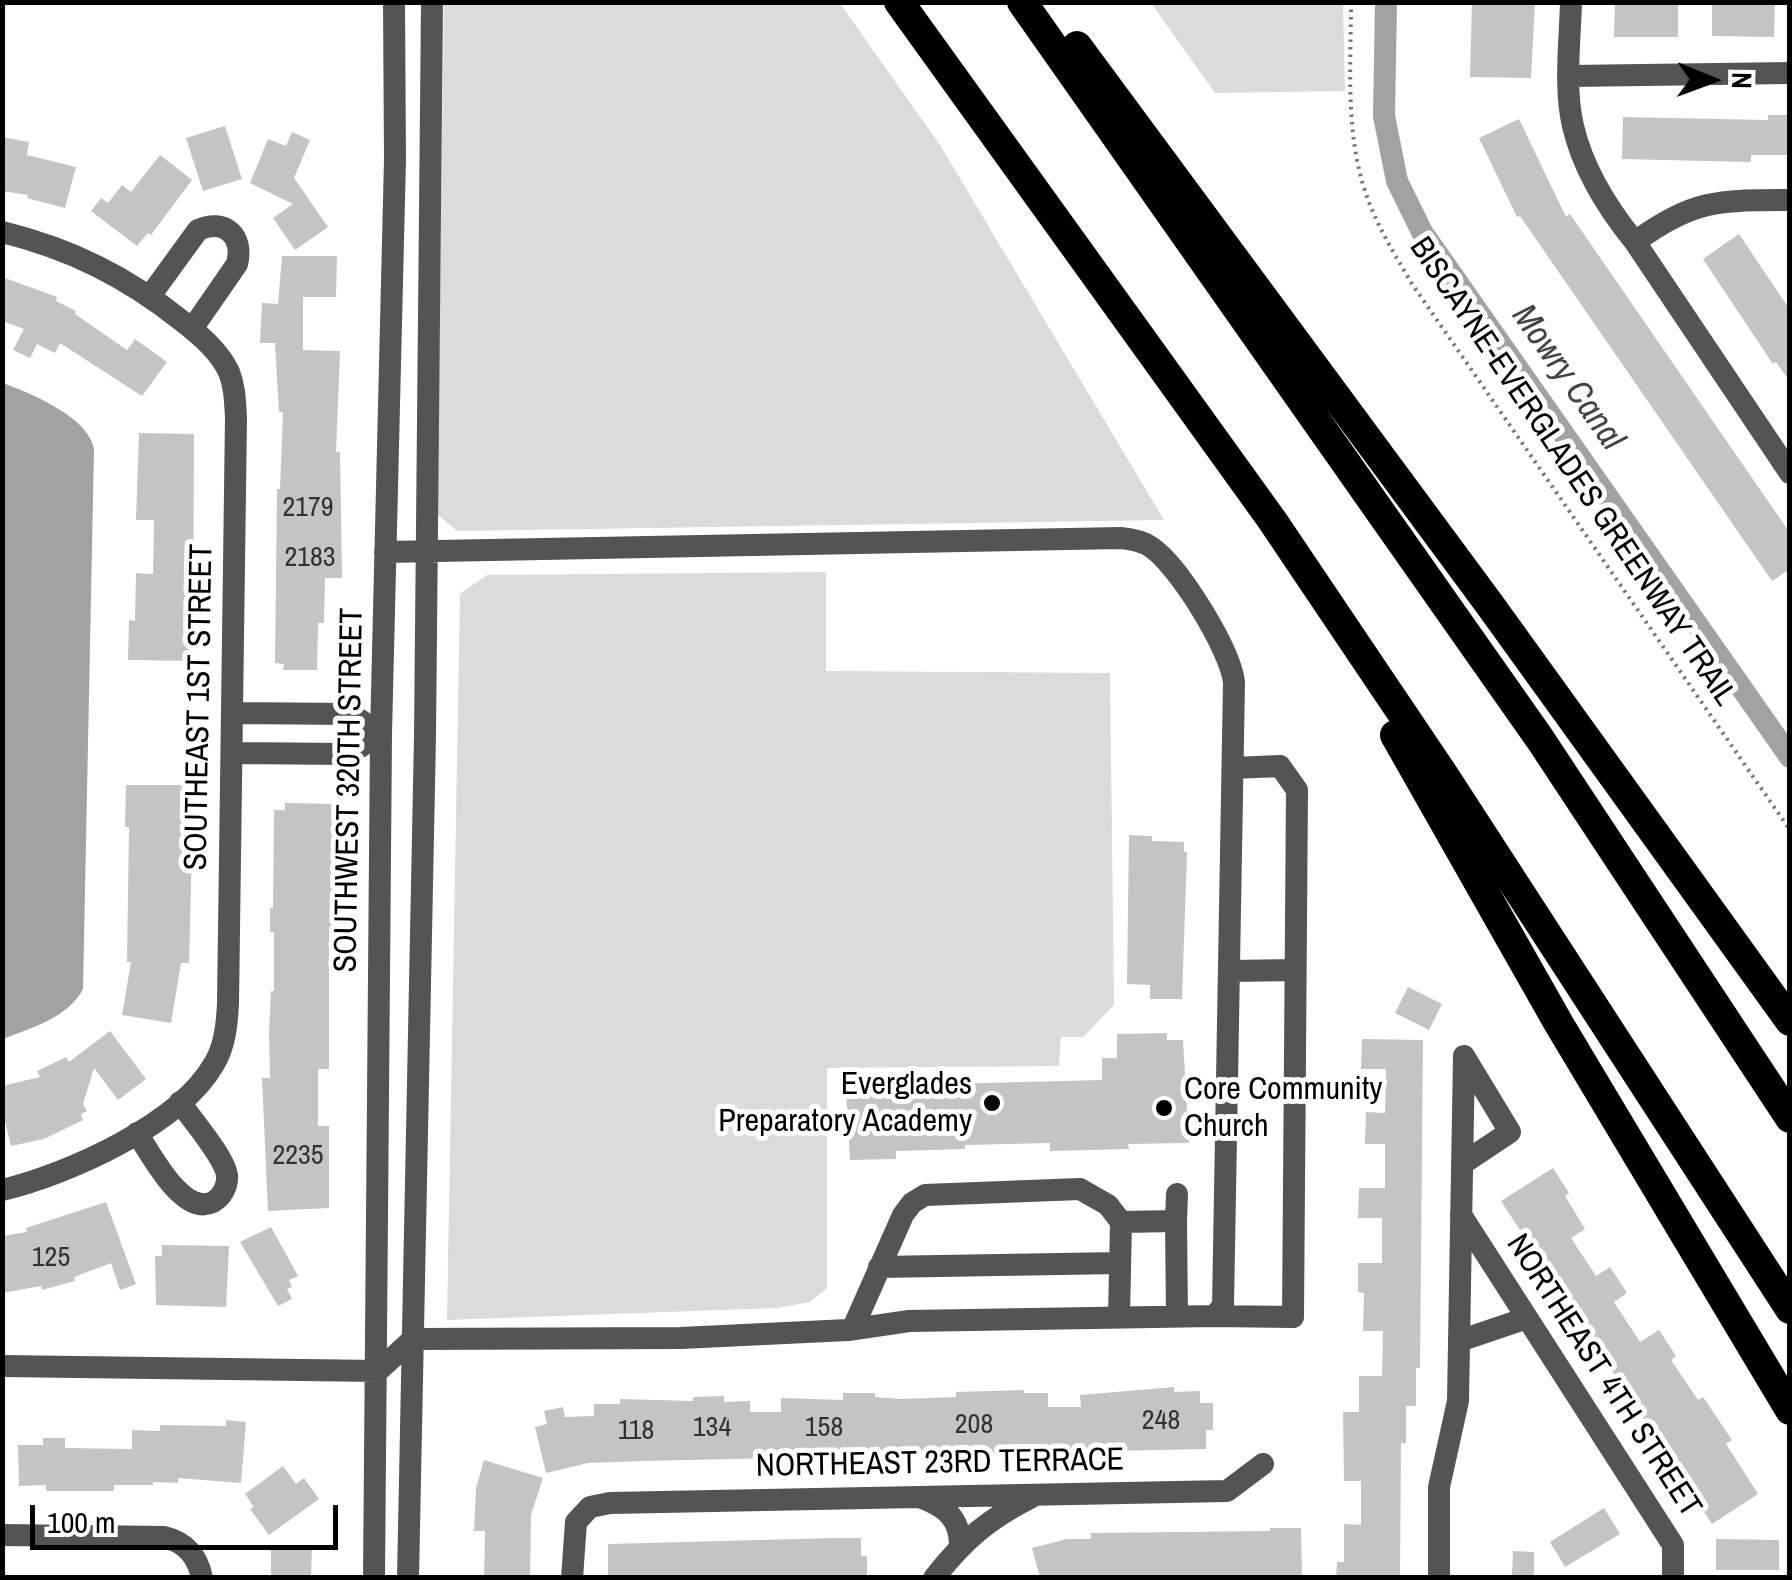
<!DOCTYPE html>
<html>
<head>
<meta charset="utf-8">
<style>
  body { margin:0 }
  #map { position:relative; width:1792px; height:1580px; overflow:hidden; background:#fff; font-family:"Archivo Narrow",sans-serif }
  canvas { display:block }
  .frame { position:absolute; inset:0; border:5px solid #000; pointer-events:none }
  .north { position:absolute; left:1662px; top:30px; width:100px; height:100px; -webkit-text-stroke:8px #fff; paint-order:stroke; rotate:91deg; font-size:28px; font-weight:700; line-height:40px; text-align:center; color:#000 }
  .north::after { content:''; display:block; margin:auto; width:35px; height:45px; background:#000; clip-path:polygon(50% 0,100% 100%,50% 72%,0 100%) }
  .scale { position:absolute; left:30px; top:1505px; width:308px; height:45px; box-sizing:border-box; border:5px solid #000; border-top:0; padding-left:12px; font-size:30px; line-height:35px; white-space:nowrap; color:#000; -webkit-text-stroke:8px #fff; paint-order:stroke }
</style>
</head>
<body>
<div id="map">
<canvas width="1792" height="1580"></canvas>
<div class="frame"></div>
<div class="north">N</div>
<div class="scale">100 m</div>
</div>
<script>
const ctx = document.querySelector('canvas').getContext('2d');
ctx.lineJoin = 'round';
function fillPath(path, color) { ctx.fillStyle = color; ctx.fill(path, 'evenodd'); }
function trace(path, color, width, dash) { ctx.strokeStyle = color; ctx.lineWidth = width; ctx.lineCap = dash ? 'butt' : 'round'; ctx.setLineDash(dash || []); ctx.stroke(path); }
function label(font, color, halo, rows, align = 'center') {
  ctx.font = font + ' "Archivo Narrow",sans-serif'; ctx.lineWidth = 10; ctx.setLineDash([]); ctx.textBaseline = 'middle'; ctx.strokeStyle = halo; ctx.fillStyle = color; for (const [text, x, y, turn = 0] of rows) {
    ctx.save(); ctx.translate(x, y); ctx.rotate((+turn || 0) * Math.PI / 180); ctx.textAlign = isNaN(turn) ? turn : align; if (halo) ctx.strokeText(text, 0, 0); ctx.fillText(text, 0, 0); ctx.restore();
  }
}
fillPath(new Path2D(`
  M839,2L940,145L1164,520L457,531L437,514L444,3Z
  M1151,3H1343L1345,91L1215,93Z
  M826,572V671L1110,673L1114,1005L1083,1037H1061L1059,1066L827,1068V1288L810,1302L777,1308L447,1320L460,594L487,575Z`), '#dbdbdb');
fillPath(new Path2D(`
  M3,383C30,393 89,417 94,449L83,989C69,1017 31,1028 3,1039Z`), '#a2a2a2');
trace(new Path2D(`
  M1386,2L1384,116L1397,181L1422,232L1790,757`), '#a2a2a2', 22);
fillPath(new Path2D(`
  M1472,2H1535L1531,78L1470,77Z
  M1615,2H1678V37H1614Z
  M1712,2H1775L1774,37L1712,36Z
  M1768,115H1790V155H1751V162L1622,159L1623,117L1768,120Z
  M1519,119L1566,217L1570,214L1790,533V569L1772,581L1520,216L1517,217L1479,138Z
  M225,126L242,179L203,191L186,138Z
  M292,132L310,140L294,178L328,227L295,250L273,218L293,204L250,183L268,139L286,146Z
  M2,137L29,142L27,155L76,167L65,208L27,198L28,195L2,191Z
  M160,155L192,180L151,235L148,233L137,246L91,211L101,198L108,203L122,185L131,192Z
  M1739,234L1790,310V382L1776,362L1773,364L1703,259Z
  M282,256H337L336,297H303V350L340,351L336,452H340L342,578H325L324,623H318L317,670H283L284,664L275,663L277,489H280L283,412H279L275,343H260L262,303L278,304Z
  M2,277L57,297L56,301L76,311L75,314L127,350L135,339L167,362L142,396L60,343L55,353L37,344L30,358L13,350L24,329L2,321Z
  M139,433L194,434L193,661L128,660L129,620L135,621L136,573L153,574L154,520H136Z
  M126,785H190L189,846L192,847L189,963H181L171,1023L122,1015L131,962H127L129,827H125Z
  M285,803L335,804L337,886H334V933H329V1069H318V1126H329V1208L268,1211L262,1078H270L269,1032L271,991H274V932H270V908H273L274,810H285Z
  M1129,835L1152,836V841L1184,842V852H1187L1182,999H1150V985L1127,984Z
  M1408,987L1442,1004L1429,1030L1395,1013Z
  M110,1031L146,1079L118,1100L94,1068L83,1104L87,1111L81,1114L83,1120L44,1139L11,1146L2,1109V1086L40,1077L37,1071L66,1057L69,1062Z
  M1167,1033V1040H1183L1189,1143L1128,1144L1129,1149L1050,1151V1143L965,1145V1149L896,1151V1159L850,1160L846,1091H866L865,1086L1102,1080V1058H1117V1034Z
  M1362,1039L1423,1040L1420,1368H1416V1406H1406V1443H1401L1400,1578H1336L1337,1562H1344V1524L1361,1525V1481H1344L1343,1412H1359V1376H1382L1383,1331H1363L1364,1293L1358,1292V1263H1382V1218H1358L1359,1188H1385V1144H1365L1366,1112L1385,1113L1386,1069H1361Z
  M1553,1168L1569,1193L1565,1196L1585,1229L1571,1238L1596,1276L1610,1267L1627,1293L1614,1302L1640,1342L1659,1330L1676,1356L1671,1360L1698,1400L1703,1397L1732,1440L1726,1444L1758,1494L1712,1524L1501,1201Z
  M106,1202L136,1284L120,1290L111,1263L74,1277L75,1281L42,1290L41,1286L2,1293V1236L27,1232L26,1228Z
  M271,1227L298,1276L289,1280L292,1287L287,1289L292,1299L278,1306L240,1242Z
  M162,1245L229,1246L226,1307L156,1305L155,1256H162Z
  M1174,1387V1392L1200,1391V1403H1213V1430H1206V1449L643,1461L588,1463L546,1473L535,1427L547,1424L544,1411L563,1407L565,1417L594,1416V1404H620V1399L693,1401V1397L724,1396V1402L750,1401V1412H781V1398L843,1400V1393H875V1397L901,1399L956,1397V1392L1024,1390V1393H1048V1407H1081L1080,1395Z
  M226,1420L246,1422L241,1483L178,1478V1483L153,1482V1485H114V1491H46V1485L19,1486L18,1445H43V1438H65V1448L132,1449V1430L160,1431V1425L226,1426Z
  M484,1460L543,1478L531,1515L530,1578H484L485,1531H474L476,1488Z
  M283,1466L296,1484L304,1478L319,1499L269,1535L250,1509L254,1507L245,1494Z
  M1604,1508L1620,1534L1565,1567L1550,1542Z
  M1270,1528H1301L1302,1578H1040L1032,1548L1067,1539H1091V1533L1270,1531Z
  M835,1538H861V1556H867V1578H608V1544Z
  M1716,1539L1779,1540V1570H1716Z
  M271,1545L312,1546L311,1578H271Z
  M1513,1551L1534,1552V1576L1512,1575Z`), '#c4c4c4');
trace(new Path2D(`
  M1351,2C1351,66 1345,133 1366,194C1377,226 1395,255 1412,284L1790,830`), '#767676', 4, [2.5, 5]);
trace(new Path2D(`
  M1571,2C1570,42 1564,88 1573,126C1583,169 1608,209 1635,242L1790,473
  M1570,76L1790,73
  M2,232C71,249 127,277 182,321C200,335 219,351 229,372C235,387 235,402 236,418L228,1003C227,1024 225,1046 214,1064C179,1125 68,1174 2,1190
  M1635,242C1693,199 1720,200 1790,200
  M150,296L198,230C225,218 244,236 237,264L192,329
  M234,713L351,714L381,734
  M233,753L349,754L381,734
  M1230,971L1295,970
  M137,1133C151,1154 183,1217 213,1202C222,1197 228,1186 227,1175C224,1156 191,1119 180,1102
  M1462,1164L1510,1132L1464,1056
  M1461,1215L1673,1545V1578
  M1176,1221L1177,1194
  M879,1267L1120,1263
  M1214,1316L1293,1317L1297,790L1280,766L1233,768
  M1119,1317L1121,1222
  M853,1328L903,1215L912,1203L925,1195L1080,1189L1108,1205L1121,1222L1176,1221L1177,1316
  M1459,1341L1527,1318
  M2,1366L378,1371L413,1339L681,1338L848,1330L909,1321L1214,1316L1223,1306L1234,682C1230,649 1179,566 1151,547C1142,541 1132,539 1121,538L385,552
  M922,1498C946,1507 960,1519 960,1545
  M2,1535L164,1537C186,1542 198,1557 202,1578
  M374,1578L381,734L395,159L394,2
  M408,1578L425,736L432,2
  M572,1578L576,1522L590,1507L610,1503L1227,1491L1263,1464
  M934,1578C964,1540 987,1520 1030,1498
  M1439,1578V1487L1458,1401L1464,1056`), '#545454', 22);
trace(new Path2D(`
  M899,2L1272,520L1445,777L1790,1309
  M1022,2L1540,739L1790,1118
  M1077,46L1490,605L1790,1021
  M1395,735L1559,1024L1790,1410`), '#000', 30);
for (const [x, y, r, color] of [
  [992,1103,10,"#000"],
  [1164,1108,10,"#000"]
]) { const dot = new Path2D(); dot.arc(x, y, r, 0, 2 * Math.PI); ctx.fillStyle = color; ctx.fill(dot); trace(dot, '#fff', 4); }
label('28px', '#313131', null, [
  ["2179",308,508],
  ["2183",310,558],
  ["2235",298,1156],
  ["125",51,1258],
  ["248",1161,1421],
  ["208",974,1425],
  ["134",712,1428],
  ["158",824,1428],
  ["118",636,1431]
]);
label('32px', '#000', '#fff', [
  ["BISCAYNE-EVERGLADES GREENWAY TRAIL",1572,472,56],
  ["SOUTHEAST 1ST STREET",200,707,-89],
  ["SOUTHWEST 320TH STREET",350,790,-89],
  ["NORTHEAST 4TH STREET",1603,1376,57],
  ["NORTHEAST 23RD TERRACE",940,1464,-1]
]);
label('32px', '#000', '#fff', [
  ["Everglades",972,1085],
  ["Preparatory Academy",972,1122],
  ["Core Community",1184,1090,"left"],
  ["Church",1184,1127,"left"]
], 'right');
label('italic 35px', '#434343', '#fff', [
  ["Mowry Canal",1567,378,55]
]);
</script>
</body>
</html>
